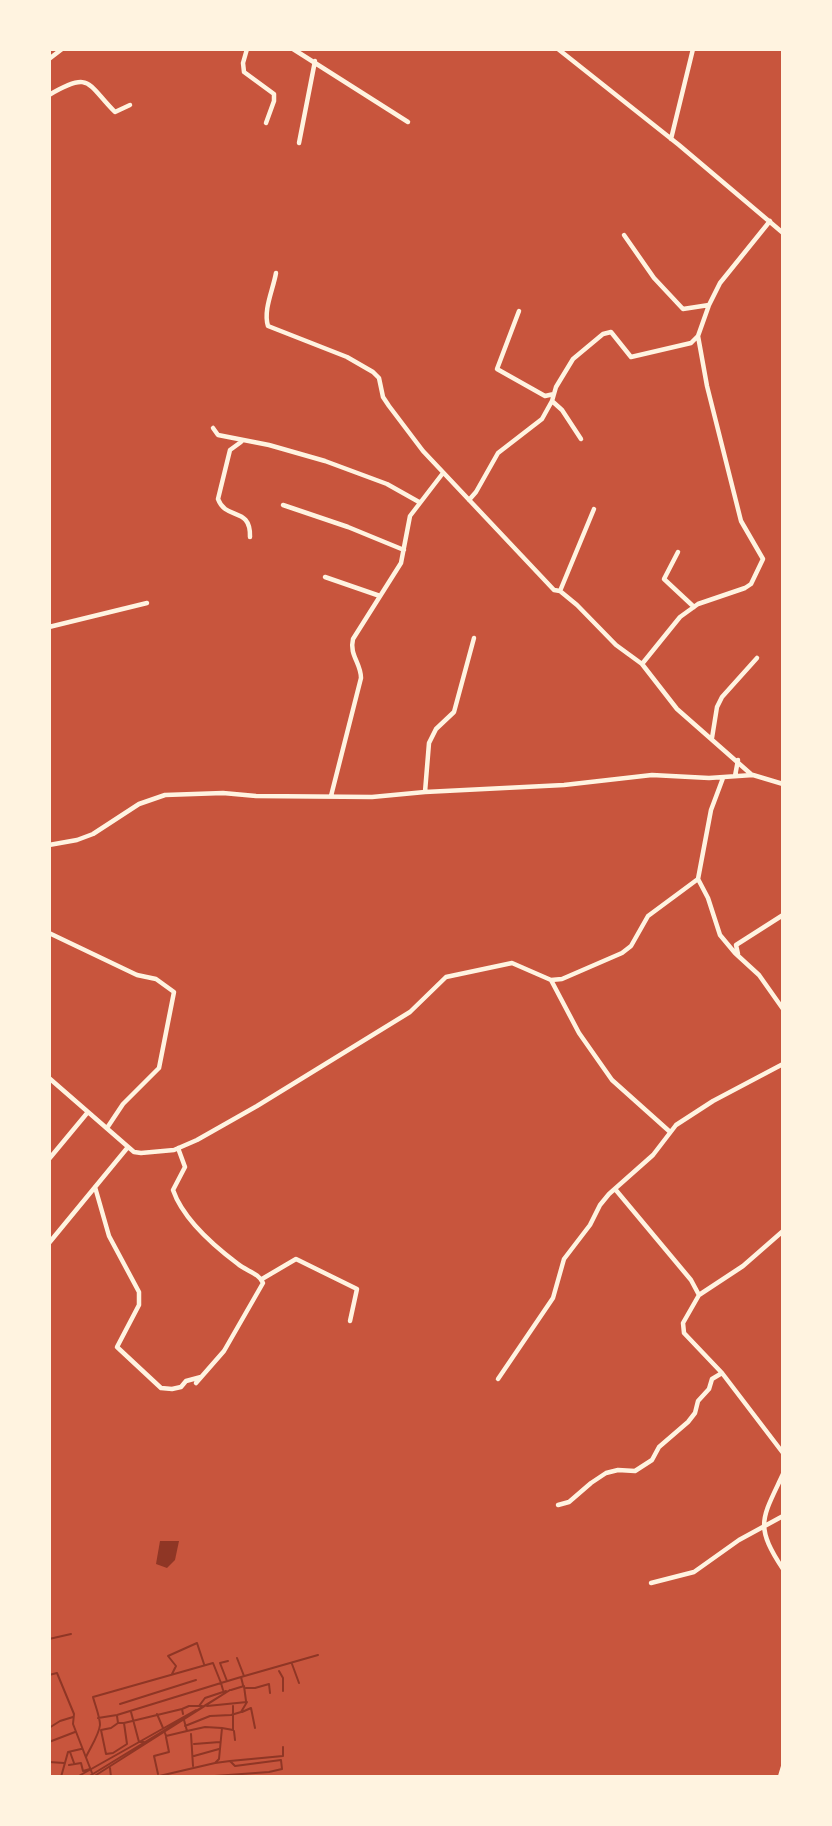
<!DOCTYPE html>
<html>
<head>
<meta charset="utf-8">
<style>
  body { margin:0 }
  #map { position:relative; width:832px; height:1826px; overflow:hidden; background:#c8553d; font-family:Poppins,sans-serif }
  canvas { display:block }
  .frame { position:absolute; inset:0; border:51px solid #fff3e0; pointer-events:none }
</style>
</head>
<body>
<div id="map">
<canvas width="832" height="1826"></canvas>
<div class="frame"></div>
</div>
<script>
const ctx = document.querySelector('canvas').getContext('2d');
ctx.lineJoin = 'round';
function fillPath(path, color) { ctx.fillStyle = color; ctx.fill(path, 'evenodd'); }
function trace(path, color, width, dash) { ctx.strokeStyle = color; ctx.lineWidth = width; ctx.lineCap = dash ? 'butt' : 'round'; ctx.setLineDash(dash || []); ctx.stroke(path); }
fillPath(new Path2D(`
  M160,1541H179L175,1560L167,1568L156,1564Z`), '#8f3625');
trace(new Path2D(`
  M49,1639L71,1634
  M237,1658L244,1676
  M292,1664L299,1683
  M279,1671L283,1678V1691
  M172,1674L176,1666L168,1656L197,1643L204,1664
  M49,1675L57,1673L74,1714L73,1724L92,1773
  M241,1677L318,1655
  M227,1681L220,1663L228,1661
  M246,1688H255L269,1684L270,1693
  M223,1690L221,1683L241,1677L243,1685
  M231,1690L244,1686L246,1701
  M120,1704L196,1680
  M199,1706L205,1698L226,1691
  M182,1709L189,1706H202
  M131,1712L139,1742H144
  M242,1712L251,1708L255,1728
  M157,1714L163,1728
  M117,1716L118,1723L111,1728L101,1730L106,1754L113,1753L127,1744L124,1723H118
  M124,1723L182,1709L183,1714
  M185,1726L210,1716L231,1715L241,1712L247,1702L207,1706
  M49,1728L60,1721L73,1717
  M222,1728L233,1730V1706
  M234,1731L235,1740
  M165,1733L166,1736L187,1731L184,1720
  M191,1734L193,1766
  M49,1742L75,1732
  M194,1744L220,1742
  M70,1752L74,1763
  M194,1756L219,1749
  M86,1757C90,1748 99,1735 100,1725C100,1717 95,1705 93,1697L213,1663L221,1683L117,1715L98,1718
  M230,1761L283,1756V1747
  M49,1762L64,1763
  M69,1765L81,1763L83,1771L90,1769
  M110,1768L111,1777
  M158,1774L154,1756L169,1752L166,1737
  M61,1777L68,1752L81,1749
  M77,1777L196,1710
  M88,1777L230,1690L93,1777
  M155,1777L215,1763L219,1759L222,1728L205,1727L187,1731
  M201,1777L269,1772L282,1769L281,1760L235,1766L230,1761L215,1763
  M235,1777H238`), '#8f3625', 2);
trace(new Path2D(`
  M247,49L243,63L244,72L274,94V101L266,123
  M293,49L408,122
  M558,49L679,145L783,233
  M49,59L62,49
  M49,95C91,70 87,84 115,112L130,105
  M671,139L693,49
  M299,143L315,61
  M624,235L654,278L683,309L709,305
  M276,273C273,290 263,310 268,326L347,357L373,372L379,378L383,397L389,406L423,451L554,590L560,591L577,605L616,645L642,664L677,709L752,775
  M519,311L497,369L545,396L554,394
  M698,336L709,305L720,283L770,221
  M552,401L562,410L581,439
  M213,428L218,435L269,445L325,461L387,484L419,502
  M241,442L230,450L218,499C226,521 251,506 250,537
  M469,500L476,492L498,453L542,419L552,401L556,387L573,359L603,334L611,332L631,357L691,343L698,336L707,386L741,521L763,559L751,584L745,588L698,604L680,617L642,664
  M283,505L348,527L404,550
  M678,552L664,579L694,607
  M325,577L380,596
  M560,591L594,509
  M49,627L147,603
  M712,738L717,707L722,697L757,658
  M735,776L738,760
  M723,778L711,810L698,879L708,898L720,935L735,953L759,975L783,1009
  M425,792L429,743L436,729L454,712L474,638
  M331,796L361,678C361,663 349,655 353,639L401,563L410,516L443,473
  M49,845L77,840L93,834L139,804L165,795L223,793L256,796L372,797L425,792L564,785L652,775L709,778L753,775L783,784
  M49,933L137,975L156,979L174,992L159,1068L123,1104L107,1128
  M738,954L736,945L783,915
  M551,980L579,1033L612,1080L669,1131
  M49,1078L134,1152L141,1153L174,1150L197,1140L257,1106L410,1012L446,977L512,963L551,980L562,979L622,953L631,946L648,916L698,879
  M178,1148L185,1167L173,1190C183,1219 214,1246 238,1264C246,1271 259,1273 263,1283L224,1351L196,1383
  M49,1159L88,1112
  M95,1187L109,1236L139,1292V1305L117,1347L161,1388L172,1389L181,1387L186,1381L201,1377
  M615,1189L691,1280L699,1295L683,1323L684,1333L722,1373L783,1453
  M49,1243L128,1147
  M262,1279L296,1259L357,1289L350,1321
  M699,1295L743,1266L783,1231
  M498,1379L553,1298L564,1259L590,1225L600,1205L609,1194L653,1155L676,1125L713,1101L783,1064
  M783,1474C762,1519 754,1525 783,1569
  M558,1505L569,1502L591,1483L606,1473L618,1470L635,1471L652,1460L659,1447L688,1422L695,1413L698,1401L709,1389L712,1379L722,1373
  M651,1583L694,1572L739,1540L783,1516
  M780,1777L783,1767`), '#fff3e0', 4.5);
</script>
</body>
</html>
